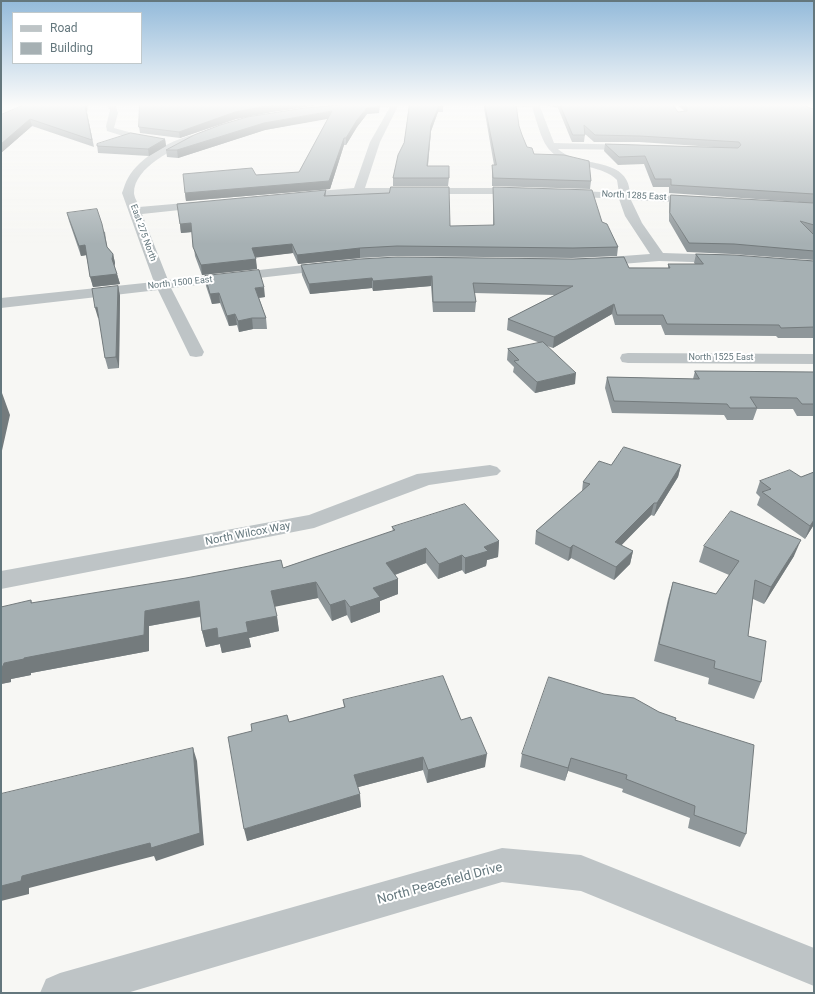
<!DOCTYPE html>
<html>
<head>
<meta charset="utf-8">
<style>
  body { margin:0 }
  #map { position:relative; width:815px; height:994px; overflow:hidden; background:#f7f7f4; font-family:Roboto,sans-serif }
  canvas { display:block }
  .frame { position:absolute; inset:0; border:2px solid #64777d; pointer-events:none }
  .legend { position:absolute; left:12px; top:12px; width:130px; height:52px; box-sizing:border-box; background:#fff; border:1px solid #c1c9cb; margin:0; padding:5px 7px; list-style:none; font-size:12px; color:#64777d }
  .legend li { display:flex; align-items:center; gap:8px; height:20px }
  .legend b { width:20px; border:1px solid #c1c9cb }
</style>
</head>
<body>
<div id="map">
<canvas width="815" height="994"></canvas>
<div class="frame"></div>
<ul class="legend">
<li><b style="height:5px;background:#bec4c6"></b>Road</li>
<li><b style="height:11px;background:#a6b0b3"></b>Building</li>
</ul>
</div>
<script>
const ctx = document.querySelector('canvas').getContext('2d');
ctx.lineJoin = 'round';
function fillPath(path, color) { ctx.fillStyle = color; ctx.fill(path, 'evenodd'); }
function trace(path, color, width, dash) { ctx.strokeStyle = color; ctx.lineWidth = width; ctx.lineCap = dash ? 'butt' : 'round'; ctx.setLineDash(dash || []); ctx.stroke(path); }
function label(font, color, halo, rows, align = 'center') {
  ctx.font = font + ' Roboto,sans-serif'; ctx.lineWidth = 4; ctx.setLineDash([]); ctx.textBaseline = 'middle'; ctx.strokeStyle = halo; ctx.fillStyle = color; for (const [text, x, y, turn = 0] of rows) {
    ctx.save(); ctx.translate(x, y); ctx.rotate((+turn || 0) * Math.PI / 180); ctx.textAlign = isNaN(turn) ? turn : align; if (halo) ctx.strokeText(text, 0, 0); ctx.fillText(text, 0, 0); ctx.restore();
  }
}
fillPath(new Path2D(`
  M106,104H115L118,113L114,128L140,135L158,138L160,140L158,142L139,141L107,131L106,126L110,110Z
  M348,104H402L398,106L380,142L365,188H524L529,191L524,194H358L296,199L292,198L290,196L292,194L296,193L354,188L370,142L390,107L351,108H348Z
  M472,104H539L554,143L638,145L640,147L638,149L635,150L558,149C579,169 628,155 630,193L703,198L705,200L703,202L699,203L631,200L642,223L663,253L725,255L730,256L732,259L730,262L725,263L659,261L596,266L591,265L589,262L591,259L596,258L650,254L625,216L619,199L564,196L558,193L564,190L619,193L617,180C609,172 600,170 589,167C545,158 545,148 532,107L476,106Z
  M192,135L195,136L197,138L195,140C175,148 134,167 134,193C134,197 138,203 139,207L208,201L212,202L214,204L212,206L208,207L142,214L168,280L332,262L337,263L339,266L337,269L171,288L204,352L202,356L196,357L190,356L188,352L158,290L1,308V298L154,282L122,193C124,188 125,183 128,178C140,157 169,141 192,135Z
  M628,353L814,354V364L628,363L622,362L620,358L622,354Z
  M490,465L497,467L501,471L497,475L429,485L314,528L1,589V571L309,515L417,474Z
  M502,848L581,855L814,948V986L581,891L502,882L127,993H40L46,979L60,973Z`), '#bec4c6');
fillPath(new Path2D(`
  M140,104H324L272,112L236,119L180,138L140,133L139,127Z
  M443,104V112H438L431,131L428,166L449,178L448,186H393V178L404,143L409,106Z
  M484,104H516L519,126L522,135L527,147L534,154L591,181L590,189L492,186V165H494L484,108Z
  M541,104H672L678,112L684,111L677,104H806L807,107L814,109V203L669,193V187H653L644,164L618,165L604,151L605,144L714,147L639,142H594L585,134L584,142H572L558,108Z
  M811,104H814V108Z
  M87,113L94,147L32,126L1,153V115Z
  M379,113L367,114L357,127L346,145H344L330,189L186,201L185,193L256,175L299,172L328,118L265,130L178,158L167,157L166,150L220,125Z
  M165,139L166,146L149,156L98,153L97,144Z
  M493,187L602,222L618,247L617,256L572,258L397,256L360,258L298,264L293,253L255,257L257,269L202,275L195,256L192,232L181,233L180,224L326,190V196L450,226H493Z
  M671,195L814,203V260L732,254L687,252L669,221V203Z
  M67,213L105,232L107,247L113,254L115,263L114,266L117,274L120,284L93,287L86,255L81,256L69,221Z
  M696,254L814,261V338H778L776,336L665,335L661,325H615L612,314L553,348L547,346L575,384L535,393L513,372L514,367L507,360L508,349L540,343L507,330L508,319L555,295L474,293L476,302L475,312H433L431,286L373,291L372,288L310,294L302,275L301,265L668,268V264H695L694,263Z
  M205,276L265,297L259,298L266,318L267,329H253L239,332L237,325L229,326L220,303L212,304L206,286Z
  M118,286L120,296L119,368L108,369L105,358L99,318H98Z
  M695,371L814,372V416H797L793,409H757L753,420H727L724,415L612,413L605,388L607,377L693,379Z
  M611,465H681L678,477L654,516L651,515L621,545L633,551L630,564L614,580L571,558L568,561L535,544L536,531L582,491L583,482Z
  M814,472V527L813,526L805,539L757,505L760,497L756,493L760,481L801,477Z
  M392,527L499,541L498,557L487,560L486,566L465,574L462,570L438,579L426,563L395,575L398,579V594L380,601V612L351,623L347,615L332,621L318,598L275,606L279,631L249,638L251,647L222,653L220,644L206,647L202,631L200,617L149,626V651L31,673V675L11,679V682L1,684L31,600L32,603L283,568L393,531Z
  M704,546L794,556L764,604L753,599L748,636L761,682L754,699L708,684L709,678L654,661L668,599L673,582L716,594L729,575L699,562Z
  M343,700L461,720L485,767L427,783L423,770L358,787L361,807L247,841L289,722L344,707Z
  M659,712L675,720L746,834L740,847L688,828L690,818L622,792L623,789L568,771L565,781L520,767L522,754Z`), '#8f979a');
fillPath(new Path2D(`
  M86,104H88L87,113L94,147L85,106Z
  M278,104H324L272,112L236,119L180,138L179,132L235,112Z
  M380,104L379,113L367,114L357,127L346,145V138L357,120L367,108Z
  M439,106L438,112L431,131L427,174L431,125Z
  M332,111L333,118L265,130L178,158L177,150L264,123Z
  M30,119L32,126L1,153V144Z
  M344,138V145L330,189L186,201L185,193L329,181Z
  M165,139L166,146L149,156L148,149Z
  M191,223L192,232L181,233L180,224Z
  M292,244L293,253L253,258L252,248Z
  M85,245L87,255L81,256L79,246Z
  M360,248V258L298,264L297,255Z
  M113,254L115,263L114,268L112,259Z
  M256,259L257,269L202,275L201,265Z
  M117,274L120,284L93,287L90,277Z
  M432,276L431,286L373,291V281Z
  M372,278V288L310,294L309,284Z
  M118,286L120,296L119,368L116,357Z
  M264,287L265,297L256,298L255,288Z
  M219,293L220,303L212,304L210,294Z
  M614,304L612,314L553,348L554,337Z
  M97,307L100,318H98L95,308Z
  M235,314L237,325L229,326L227,316Z
  M252,318L253,329L239,332L238,321Z
  M576,373L575,384L535,393L537,382Z
  M2,393L10,415L1,455V397Z
  M681,465L678,477L654,516L657,503Z
  M654,503L651,515L612,555L615,542Z
  M814,520V523L813,526L805,539L810,526Z
  M801,540L794,556L764,604L771,587Z
  M499,541L498,557L487,560L486,566L465,574V558L484,547Z
  M573,545L571,558L568,561L570,548Z
  M426,548V563L386,578V563Z
  M633,551L630,564L614,580L616,567Z
  M462,555V570L438,579L439,564Z
  M398,579V594L380,601V612L351,623L350,607L373,588Z
  M316,582L318,598L274,607L271,591Z
  M345,600L347,615L332,621L330,605Z
  M199,601L202,616L149,626V651L31,673V675L11,679V682L1,684V667L4,663L24,658L145,611Z
  M277,616L279,631L249,638L251,647L222,653L220,644L206,647L202,631Z
  M193,748L197,761L204,845L156,861L154,856L29,888V894L1,901V886L22,876Z
  M487,754L485,767L427,783L428,770Z
  M423,757V770L355,788L354,775Z
  M571,758L568,771L565,781L568,768Z
  M360,794L361,807L247,841L244,829Z`), '#747b7d');
const building = new Path2D(`
  M26,104H86L85,106L92,140L30,119L1,144V115Z
  M140,104H278L235,112L179,132L139,127Z
  M353,104H380L379,107L367,108L357,120L346,138H344L329,181L185,193L183,174L252,168L256,175L299,172L332,111L264,123L177,150H166L194,135L220,125L247,117L304,108Z
  M410,104H443V106H439L431,125L427,166H449V178H393L398,155L404,143Z
  M485,104H516L519,126L522,135L527,147L532,148L534,154L564,155L589,161L591,181L493,178L492,165H496Z
  M560,104H672L678,112L687,111V108L684,104H806L807,107L814,109V194L671,185V179H655L645,156L619,157L605,144L738,148L741,145L739,142L640,136L595,135L584,125L585,135H573Z
  M131,133L165,139L148,149L97,146V144Z
  M391,187H449L450,226L494,225L493,187L592,190L602,222L607,224L618,247L573,248L397,246L360,248L297,255L292,244L252,248L256,259L201,265L193,247L191,223L180,224L177,204L326,190L324,196L389,193Z
  M671,195L814,203V225L800,221L814,235V251L734,244L689,243L670,213Z
  M97,209L102,224L107,247L113,254L112,259L117,274L90,277L85,245L79,246L67,213Z
  M696,254L734,255L814,261V327L781,328L779,325L667,324L663,315H617L614,304L554,337L508,319L573,286L473,283L476,302H433L432,276L373,281L372,278L309,284L301,265L360,259L397,257L573,259L624,257L629,268H670L668,264H703Z
  M259,270L264,287L255,288L266,318H252L238,321L235,314L227,316L219,293L210,294L205,276Z
  M118,286L116,357L105,358L97,307L95,308L92,289Z
  M543,342L576,373L537,382L514,361L519,360L508,349Z
  M695,371L814,372V404H802L797,398L750,397L757,408H730L727,404L614,401L607,377L699,379Z
  M624,447L681,465L657,503H654L615,542L633,551L616,567L573,545L570,548L536,531L590,484L583,482L599,461L611,465Z
  M790,470L801,477L814,472V520L810,526L762,492L771,489L760,481Z
  M465,504L499,541L484,547L488,551L465,558L462,555L439,564L426,548L386,563L398,579L373,588L380,597L350,607L345,600L330,605L316,582L271,591L277,616L246,622L248,632L218,638L217,628L202,631L199,601L145,611L144,635L24,658V659L4,663L3,666L1,667V607L31,600V603L186,578L281,560L283,568L395,530L392,527Z
  M731,511L801,540L771,587L755,580L748,636L766,641L761,682L714,668L715,661L659,644L673,582L716,594L739,561L704,546Z
  M443,676L461,720L471,717L487,754L428,770L423,757L354,775L360,794L244,829L228,737L252,731L251,724L287,715L289,722L345,707L343,700Z
  M549,677L604,694L634,698L659,712L676,718L675,720L754,745L746,834L694,815L695,806L626,779L627,775L571,758L568,768L522,754Z
  M193,748L200,833L151,848L150,843L22,876L21,881L1,886V794Z`);
fillPath(building, '#a6b0b3');
trace(building, '#747b7d', 1);
const sky = ctx.createLinearGradient(0, 0, 0, 244);
sky.addColorStop(0, '#93bada');
sky.addColorStop(0.43, '#fbfbfa');
sky.addColorStop(1, '#fbfbfa00');
ctx.fillStyle = sky;
ctx.fillRect(0, 0, 815, 244);
label('9px', '#64777d', '#fff', [
  ["North 1285 East",634,196,3],
  ["East 275 North",143,233,70],
  ["North 1500 East",180,283,-6],
  ["North 1525 East",721,358]
]);
label('11px', '#64777d', '#fff', [
  ["North Wilcox Way",248,534,-11]
]);
label('13px', '#64777d', '#fff', [
  ["North Peacefield Drive",440,884,-15]
]);
</script>
</body>
</html>
